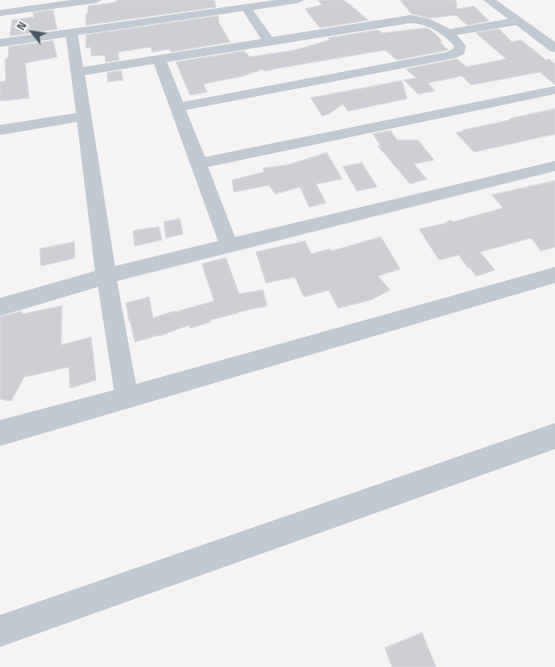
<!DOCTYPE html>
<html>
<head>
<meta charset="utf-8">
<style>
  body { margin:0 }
  #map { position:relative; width:555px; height:667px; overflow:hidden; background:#f5f3f3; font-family:"Titillium Web",sans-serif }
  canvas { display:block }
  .north { position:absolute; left:12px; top:12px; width:40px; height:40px; -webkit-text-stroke:3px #fff; paint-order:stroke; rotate:300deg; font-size:11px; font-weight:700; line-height:16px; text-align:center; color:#4a5661 }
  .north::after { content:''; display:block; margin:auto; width:14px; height:18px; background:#4a5661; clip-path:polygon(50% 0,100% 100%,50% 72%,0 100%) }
</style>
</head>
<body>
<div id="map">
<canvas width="555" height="667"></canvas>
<div class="north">N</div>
</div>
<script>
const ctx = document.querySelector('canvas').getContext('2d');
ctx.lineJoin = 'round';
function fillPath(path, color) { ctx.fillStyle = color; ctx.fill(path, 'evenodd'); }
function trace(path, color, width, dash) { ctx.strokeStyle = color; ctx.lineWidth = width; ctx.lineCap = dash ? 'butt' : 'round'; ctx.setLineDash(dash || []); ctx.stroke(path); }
const building = new Path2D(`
  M116,0H214L216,7L86,25V13H88V6L117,2Z
  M318,0H344L368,20L320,28L305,9L322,5Z
  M400,0H456L457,9L474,6L489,21L467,25L456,15L431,18L412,14Z
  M53,10L57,29L10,36L12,20L34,17L33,13Z
  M218,16L219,23L230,42L171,52L170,49L152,52L151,47L118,52L119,60L106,62L105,55L91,56V47L86,48V35Z
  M427,28L432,31L442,41H439L448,50L397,60L385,50L285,67L264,71L263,69L243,76L203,84L207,92L190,95L176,62L244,51L250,57L295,50L330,40L328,38L378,30L383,33Z
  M499,29L512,42L521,40L546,60L549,59L555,64V85L540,72L471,85L462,76L428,83L435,91L418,94L404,80L416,78L406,69L457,59L466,67L506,59L476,33Z
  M53,41L57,57L25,63L29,98L0,101V82L6,81L5,59L8,58L9,47Z
  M121,71L123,80L108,82L107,73Z
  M402,81L407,98L406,99L348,111L343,104L329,114L322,116L311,98Z
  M555,109V134L474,152L456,133L464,131L463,130L510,120L509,119Z
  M391,131L397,140H418L434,160L414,164L427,179L410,184L378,146H381L373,134Z
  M327,153L342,179L316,184L326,203L309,207L300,187L275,194L269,185L234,192L232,180L264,172L263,168L287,165Z
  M362,163L377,187L357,191L343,167Z
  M555,181V247L541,251L531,238L480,252L495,270L476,276L470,268H468L459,255L439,260L419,229L443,224L451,220L453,222L503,208L492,195Z
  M180,219L183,234L166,238L164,222Z
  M159,227L162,240L135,246L133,231Z
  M381,237L400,269L378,276L390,290L371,300L338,308L329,290L304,297L295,277L266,283L256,252L305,241L311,254L330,249L331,251Z
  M74,242L75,258L41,266L40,249Z
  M226,258L239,294L263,290L267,306L238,312V313L210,320L211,322L190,328L189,325L159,336V335L135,342L130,321H129L126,303L149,297L153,318L174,311L175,312L214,301L202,264Z
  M62,306L61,345L91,337L96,380L70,388L69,367L24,377L11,401L0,399V317L22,311V314Z
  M422,633L436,667H392L385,648Z`);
fillPath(building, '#cdcfd5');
trace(building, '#d7d9de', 1);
fillPath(new Path2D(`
  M71,0H102L96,3L0,16V10Z
  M275,0H304L298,3L253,10L272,37L411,15L430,19L450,29L508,19L483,0H496L555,42V52L550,51L516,25L457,35L466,46L464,54L455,58L186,110L205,157L555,86V94L208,167L235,237L555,161V171L117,281L136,384L555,267V283L0,446V420L114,390L98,287L0,316V298L95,271L77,122L0,135V125L76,113L66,37L0,47V39ZM243,11L261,39L83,67L78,35ZM411,23C429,24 442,33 454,46L453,49L447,52L183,102L167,62ZM154,64L218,241L115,266L85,75Z
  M555,423V449L0,647V615Z`), '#c1cad2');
</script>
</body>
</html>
